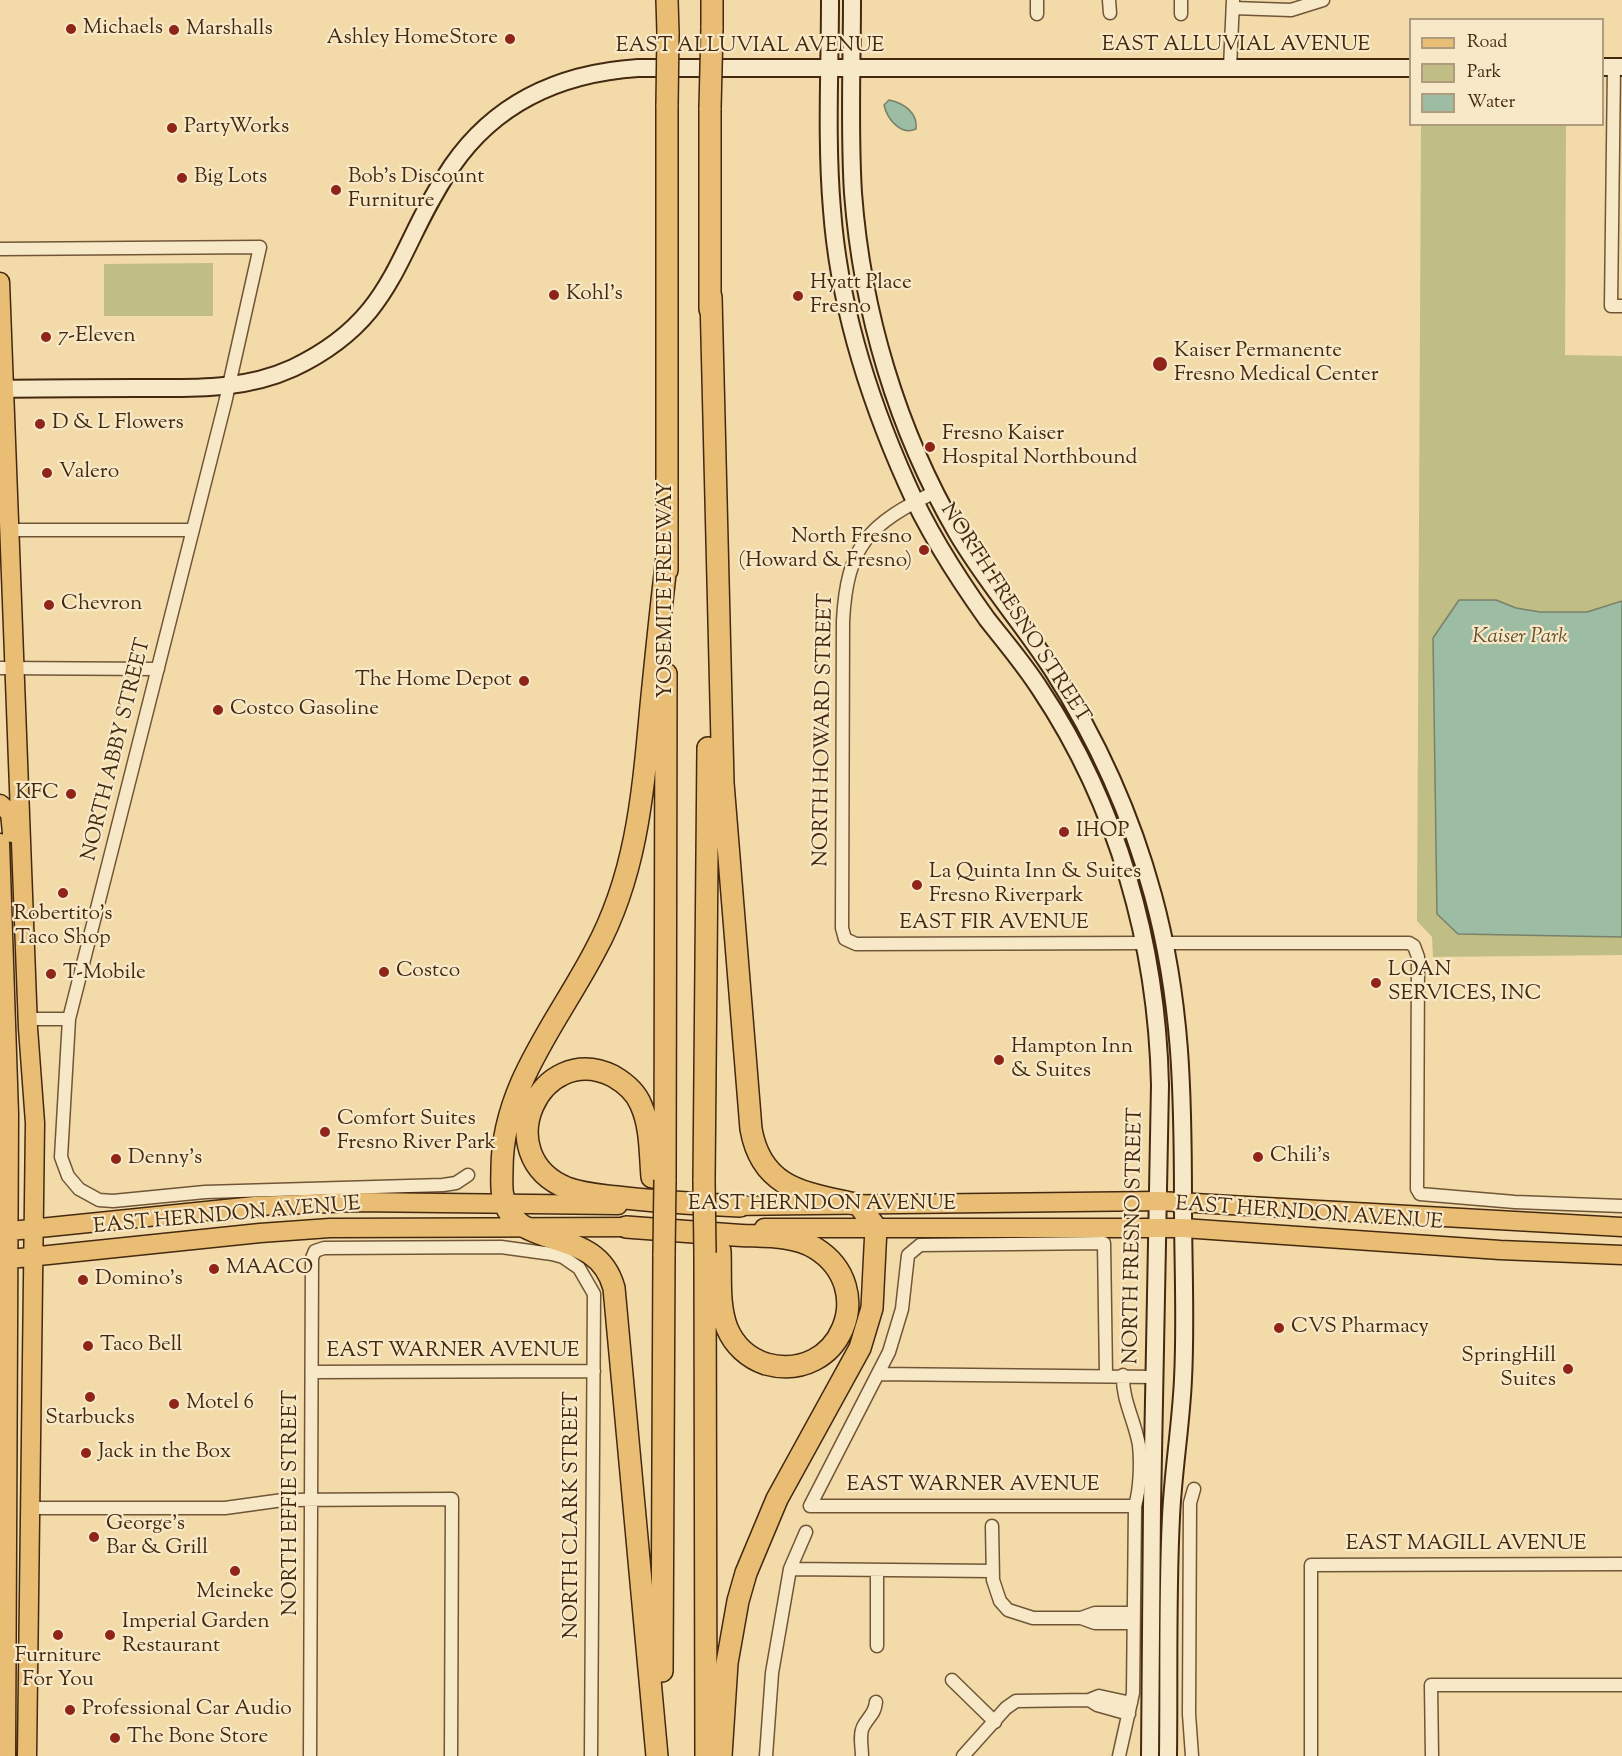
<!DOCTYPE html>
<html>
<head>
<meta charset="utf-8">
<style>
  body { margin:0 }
  #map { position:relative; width:1622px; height:1756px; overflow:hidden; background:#f2dba9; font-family:"Sorts Mill Goudy",serif }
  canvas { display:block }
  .legend { position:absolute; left:1409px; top:18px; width:195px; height:108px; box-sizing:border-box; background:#f7e8c7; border:2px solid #af9c7e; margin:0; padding:8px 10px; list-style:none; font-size:18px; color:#442910 }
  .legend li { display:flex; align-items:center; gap:12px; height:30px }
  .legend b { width:30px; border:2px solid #af9c7e }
</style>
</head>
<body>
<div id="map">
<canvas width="1622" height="1756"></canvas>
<ul class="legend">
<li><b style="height:8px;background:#e9be74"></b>Road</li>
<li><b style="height:16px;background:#c0be84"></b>Park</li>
<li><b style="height:16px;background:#9cbca4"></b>Water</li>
</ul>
</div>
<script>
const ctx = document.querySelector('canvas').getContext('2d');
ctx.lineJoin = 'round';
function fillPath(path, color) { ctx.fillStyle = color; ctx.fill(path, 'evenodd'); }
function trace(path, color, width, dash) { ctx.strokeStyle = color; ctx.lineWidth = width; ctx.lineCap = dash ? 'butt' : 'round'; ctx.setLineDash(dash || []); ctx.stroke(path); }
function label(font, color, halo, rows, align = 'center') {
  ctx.font = font + ' "Sorts Mill Goudy",serif'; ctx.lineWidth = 4.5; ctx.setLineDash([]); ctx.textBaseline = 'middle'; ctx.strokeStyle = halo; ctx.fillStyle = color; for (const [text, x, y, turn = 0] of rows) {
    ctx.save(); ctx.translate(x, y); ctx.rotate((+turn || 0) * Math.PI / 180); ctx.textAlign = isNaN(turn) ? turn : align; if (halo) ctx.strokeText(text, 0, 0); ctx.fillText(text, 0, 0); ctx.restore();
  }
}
fillPath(new Path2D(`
  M1421,125H1566L1565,355L1622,356V955L1433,957L1432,937L1417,921Z
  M213,263V316H104V264Z`), '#c0be84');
const water = new Path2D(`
  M889,100C904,103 918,113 916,129C901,136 887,119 884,105Z
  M1459,600H1496L1516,608L1540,612H1587L1622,601V937L1458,934L1437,914L1433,638Z`);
fillPath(water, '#9cbca4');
trace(water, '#798169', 1.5);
const street = new Path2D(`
  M1109,0L1110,13
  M1233,8L1291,10L1323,0
  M1037,14V0
  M1181,14V0
  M1614,67L1611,306H1622
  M1230,68L1233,0
  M0,249L260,247L225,403L69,1019L61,1157L68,1176L79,1189L99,1200L113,1201L205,1192L443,1185L456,1183L468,1175
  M935,492C869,524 847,545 843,621L842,928L845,939L856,944L1145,943
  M9,530H193
  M0,668L158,669
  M1165,943H1409L1414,946L1418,957L1417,1189L1420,1194L1515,1202L1622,1206
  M28,1019H69
  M312,1372L594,1371
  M879,1374L1156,1377
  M1106,1375L1104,1243L920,1245L908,1255L902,1309L889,1352L810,1506H1135
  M29,1508H225L283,1500L452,1499L451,1756
  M992,1526L993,1580L1000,1601L1008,1610L1033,1618H1081L1095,1613H1133
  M790,1569L992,1571
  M1081,1618L1095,1623H1133
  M877,1646V1571
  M952,1680L995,1722
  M1089,1700L1097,1705L1129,1714
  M310,1756L312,1258L315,1251L324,1248L501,1247L552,1254L563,1257L579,1268L594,1294L591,1756
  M766,1756L772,1673L790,1569L806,1532
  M862,1756C862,1747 859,1735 863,1727C868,1717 875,1714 876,1702
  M963,1756L1006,1708L1016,1701L1089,1700L1099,1696L1131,1703
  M1119,1756L1133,1693L1135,1506C1140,1489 1141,1463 1139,1445C1135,1421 1122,1400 1123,1375
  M1192,1756L1189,1714L1190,1503L1194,1489
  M1311,1756V1565L1622,1564
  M1432,1756L1431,1685H1622`);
const secondary = new Path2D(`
  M830,0C830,70 826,140 832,210C839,305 868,397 907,484C928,532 957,577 987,619C1005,642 1024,664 1040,689C1118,806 1157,945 1160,1085L1152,1506L1150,1756
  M852,0C852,64 849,129 853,193C862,312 897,430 957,533C985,581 1022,623 1052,669C1097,739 1131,814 1153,895C1182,1001 1183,1096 1183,1205C1183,1263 1186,1321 1183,1379C1181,1425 1173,1471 1171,1517C1167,1596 1169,1676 1168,1756
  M1602,67H1622
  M0,389C45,388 91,388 136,388C190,388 243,391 293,368C398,318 394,251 452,166C496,102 562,73 638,68H1410`);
const primary = new Path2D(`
  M0,282L28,1028L35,1123L27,1756
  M0,804L10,813L12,833
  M0,843L9,1114L6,1756
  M726,1206L1159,1201L1622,1227
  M764,1228H1183L1500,1250L1622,1255
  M0,1232L255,1206L355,1202L618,1205
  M0,1260L260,1233L330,1228L640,1227`);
const highway = new Path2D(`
  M667,0L668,33
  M712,28V0
  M667,105V570
  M710,108V309
  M711,297L723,783L751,1129C762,1191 808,1193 859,1205L876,1228L872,1308L860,1348L777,1499L746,1573L738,1601L727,1663L721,1756
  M652,1177C650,1154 651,1127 641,1105C636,1092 625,1083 613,1076C539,1040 488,1156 567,1188C583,1194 600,1195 617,1197C658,1202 699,1204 740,1206
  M665,1180L666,674
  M704,1180L708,748
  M626,1227C662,1230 698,1232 734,1235C760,1237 792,1234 815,1248C880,1288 840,1384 766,1364C748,1358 734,1345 727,1328C718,1305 721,1276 720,1251
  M705,1253L706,1756
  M662,1671L664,1254
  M657,1756L614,1288C596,1222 514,1254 503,1196C501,1188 502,1178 502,1169C502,1086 558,1022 595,951C637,874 643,792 651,706C656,656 661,607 667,557`);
trace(street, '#705636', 15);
trace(secondary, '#442910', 20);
trace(primary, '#442910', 21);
trace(highway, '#442910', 24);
trace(street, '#f7e8c7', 12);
trace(secondary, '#f7e8c7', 16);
trace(primary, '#e9be74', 18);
trace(highway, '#e9be74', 21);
const highwayBridge = new Path2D(`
  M667,105L668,33
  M710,108L712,28
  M704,1180L705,1253
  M664,1254L665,1180`);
trace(highwayBridge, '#442910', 24, []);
trace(highwayBridge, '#e9be74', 21);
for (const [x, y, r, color] of [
  [71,29,6,"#8f2418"],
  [174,30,6,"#8f2418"],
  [510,39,6,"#8f2418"],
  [172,128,6,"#8f2418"],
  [182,178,6,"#8f2418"],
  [336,190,6,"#8f2418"],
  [554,295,6,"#8f2418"],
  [798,296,6,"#8f2418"],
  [46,337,6,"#8f2418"],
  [1160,364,8,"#8f2418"],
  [40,424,6,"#8f2418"],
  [930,447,6,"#8f2418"],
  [47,473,6,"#8f2418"],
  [924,550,6,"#8f2418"],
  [49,605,6,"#8f2418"],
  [524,681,6,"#8f2418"],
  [218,710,6,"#8f2418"],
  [71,794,6,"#8f2418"],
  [1064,832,6,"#8f2418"],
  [917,885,6,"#8f2418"],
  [63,893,6,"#8f2418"],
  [384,972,6,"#8f2418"],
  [51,974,6,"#8f2418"],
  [1376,983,6,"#8f2418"],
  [999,1060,6,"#8f2418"],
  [325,1132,6,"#8f2418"],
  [1258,1157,6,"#8f2418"],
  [116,1159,6,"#8f2418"],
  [214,1269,6,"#8f2418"],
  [83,1280,6,"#8f2418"],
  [1279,1328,6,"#8f2418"],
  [88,1346,6,"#8f2418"],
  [1568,1369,6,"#8f2418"],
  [90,1397,6,"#8f2418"],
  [174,1404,6,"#8f2418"],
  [86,1453,6,"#8f2418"],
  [94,1537,6,"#8f2418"],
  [235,1571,6,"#8f2418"],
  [58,1635,6,"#8f2418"],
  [110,1635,6,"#8f2418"],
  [70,1710,6,"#8f2418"],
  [115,1738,6,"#8f2418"]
]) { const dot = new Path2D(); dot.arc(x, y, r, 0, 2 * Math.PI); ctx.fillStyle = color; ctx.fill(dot); trace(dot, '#f7e8c7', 2); }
label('21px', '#442910', '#f7e8c7', [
  ["Michaels",83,29],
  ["Marshalls",186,30],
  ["Ashley HomeStore",498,39,"right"],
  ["PartyWorks",184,128],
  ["Big Lots",194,178],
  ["Bob's Discount",348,178],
  ["Furniture",348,202],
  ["Hyatt Place",810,284],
  ["Fresno",810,308],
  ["Kohl's",566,295],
  ["7-Eleven",58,337],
  ["Kaiser Permanente",1174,352],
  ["Fresno Medical Center",1174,376],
  ["D & L Flowers",52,424],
  ["Fresno Kaiser",942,435],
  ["Hospital Northbound",942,459],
  ["Valero",59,473],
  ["North Fresno",912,538,"right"],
  ["(Howard & Fresno)",912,562,"right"],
  ["Chevron",61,605],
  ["The Home Depot",512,681,"right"],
  ["Costco Gasoline",230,710],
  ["KFC",59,794,"right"],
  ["IHOP",1076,832],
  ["La Quinta Inn & Suites",929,873],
  ["Fresno Riverpark",929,897],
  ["Robertito's",63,915,"center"],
  ["Taco Shop",63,939,"center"],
  ["LOAN",1388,971],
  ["SERVICES, INC",1388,995],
  ["Costco",396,972],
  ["T-Mobile",63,974],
  ["Hampton Inn",1011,1048],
  ["& Suites",1011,1072],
  ["Comfort Suites",337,1120],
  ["Fresno River Park",337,1144],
  ["Chili's",1270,1157],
  ["Denny's",128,1159],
  ["MAACO",226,1269],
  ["Domino's",95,1280],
  ["CVS Pharmacy",1291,1328],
  ["Taco Bell",100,1346],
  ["SpringHill",1556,1357,"right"],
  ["Suites",1556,1381,"right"],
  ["Motel 6",186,1404],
  ["Starbucks",90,1419,"center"],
  ["Jack in the Box",98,1453],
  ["George's",106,1525],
  ["Bar & Grill",106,1549],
  ["Meineke",235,1593,"center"],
  ["Imperial Garden",122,1623],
  ["Restaurant",122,1647],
  ["Furniture",58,1657,"center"],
  ["For You",58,1681,"center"],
  ["Professional Car Audio",82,1710],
  ["The Bone Store",127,1738]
], 'left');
label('21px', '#442910', '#f7e8c7', [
  ["EAST ALLUVIAL AVENUE",1236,46],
  ["EAST ALLUVIAL AVENUE",750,47],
  ["YOSEMITE FREEWAY",667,590,-90],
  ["NORTH FRESNO STREET",1014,614,57],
  ["NORTH HOWARD STREET",825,730,-89],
  ["NORTH ABBY STREET",118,750,-76],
  ["EAST FIR AVENUE",994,924],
  ["EAST HERNDON AVENUE",822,1205],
  ["EAST HERNDON AVENUE",1309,1215,4],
  ["EAST HERNDON AVENUE",227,1217,-5],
  ["NORTH FRESNO STREET",1135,1236,-89],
  ["EAST WARNER AVENUE",453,1352],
  ["EAST WARNER AVENUE",973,1486],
  ["NORTH EFFIE STREET",292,1503,-90],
  ["NORTH CLARK STREET",573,1515,-90],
  ["EAST MAGILL AVENUE",1466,1545]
]);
label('italic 21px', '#634e2d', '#f7e8c7', [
  ["Kaiser Park",1520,638]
]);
</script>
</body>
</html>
